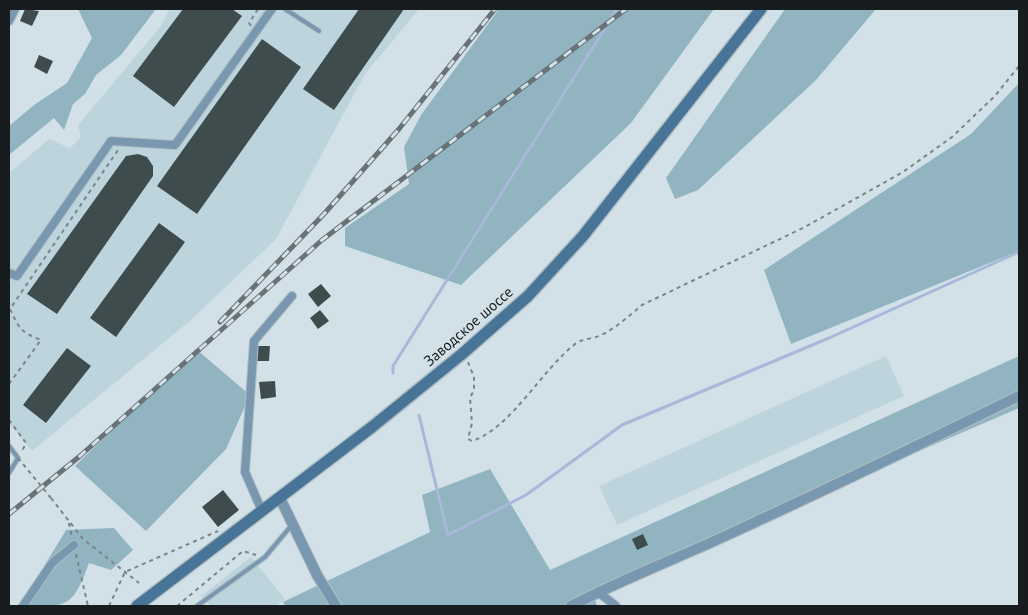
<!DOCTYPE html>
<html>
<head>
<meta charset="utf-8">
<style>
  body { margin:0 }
  #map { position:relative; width:1028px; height:615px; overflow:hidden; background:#d2e1e7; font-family:"PT Sans",sans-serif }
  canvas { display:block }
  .frame { position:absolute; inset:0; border:10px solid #171c1e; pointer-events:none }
</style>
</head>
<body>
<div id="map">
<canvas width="1028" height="615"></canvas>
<div class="frame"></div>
</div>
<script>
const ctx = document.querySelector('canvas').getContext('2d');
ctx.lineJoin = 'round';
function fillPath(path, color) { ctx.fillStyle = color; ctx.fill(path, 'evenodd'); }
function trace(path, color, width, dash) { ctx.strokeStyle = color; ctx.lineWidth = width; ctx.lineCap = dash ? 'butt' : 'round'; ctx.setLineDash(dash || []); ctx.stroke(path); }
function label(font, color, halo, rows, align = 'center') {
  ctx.font = font + ' "PT Sans",sans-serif'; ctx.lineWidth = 5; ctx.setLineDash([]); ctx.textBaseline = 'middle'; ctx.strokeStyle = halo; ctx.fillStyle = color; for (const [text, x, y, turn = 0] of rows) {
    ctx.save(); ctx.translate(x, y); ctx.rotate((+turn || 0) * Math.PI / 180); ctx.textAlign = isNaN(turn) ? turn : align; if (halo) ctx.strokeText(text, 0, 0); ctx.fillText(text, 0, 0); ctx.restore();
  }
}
fillPath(new Path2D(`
  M170,9H419L365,74L276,239L191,320L32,451L9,423V173L49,139L70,148L81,137L78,125L161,26Z
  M886,356L904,396L617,525L599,486Z
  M251,557L285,599L276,606H210L201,596Z`), '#bed4dd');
fillPath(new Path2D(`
  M78,9H156L121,55L96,75L85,94L73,104L64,130L54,118L9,155V126L34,105L67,83L92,38Z
  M499,9H714L631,123L461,285L345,246V228L409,184L404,147L421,115Z
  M785,9H876L816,80L698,190L675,199L666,178Z
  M1019,83V251L791,344L764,270L971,134Z
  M196,349L250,395L226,449L146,531L75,466Z
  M1019,356V408L593,592L597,606H285L283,602L430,532L422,495L490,469L550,570Z
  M114,528L133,550L111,570L89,563C72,610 67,606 20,606L66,530Z`), '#92b4c1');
trace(new Path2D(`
  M393,373V366L617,9
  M419,415L448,535L526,495L622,425L829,338L1019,252`), '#a7b8d8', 3);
fillPath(new Path2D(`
  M25,9L39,11L32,26L20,21Z
  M183,9H232L242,16L174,107L133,76Z
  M359,9H404L334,110L303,89Z
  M262,39L301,67L197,214L157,186Z
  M39,55L53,61L47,74L34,67Z
  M138,154L147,157L153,166V176L57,314L27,294L126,156Z
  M159,223L185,242L116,337L90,318Z
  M321,284L331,296L318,307L308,294Z
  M320,310L329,321L318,329L310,318Z
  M256,346H270L269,361H255Z
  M67,348L91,366L46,423L23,405Z
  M275,381L276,397L261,399L259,382Z
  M223,490L239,510L218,527L202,507Z
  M643,534L648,545L637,550L632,539Z`), '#3e4c4e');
const service = new Path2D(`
  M285,9L319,31
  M9,446L18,458L9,473
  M197,606L265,557L291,526`);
const minor = new Path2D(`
  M9,21L15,9
  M9,273L17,276L111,141L175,145L272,9
  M262,511L245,472L254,341L292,296
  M598,592L616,606
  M23,606L52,563L74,545`);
const tertiary = new Path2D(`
  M280,498L317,575L336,606
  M571,606C617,582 665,563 712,542C815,495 917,446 1019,396`);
const secondary = new Path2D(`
  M137,606L372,427L462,354L528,296L583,236L761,9`);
trace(service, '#b0bec3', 6);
trace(minor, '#b0bec3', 10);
trace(tertiary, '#b0bec3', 12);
trace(secondary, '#b0bec3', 14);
trace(new Path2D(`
  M251,26L249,23L258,9
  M468,362L474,377V390L470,398L472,423L468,439L472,441C510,429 542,370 574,345C580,339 591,339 599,336C615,329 629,316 642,305L805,227L903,172L952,137L995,96L1019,66
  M9,384L41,340C20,332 19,328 10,309L118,150
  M9,420L26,443L21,453
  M51,498L83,539L139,583
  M69,523L72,538
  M76,554L88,606
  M109,606L125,572L218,531
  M177,606L243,551L256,555`), '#7a8589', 2, [4, 4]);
trace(service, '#7a97b0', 4);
trace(minor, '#7a97b0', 8);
trace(tertiary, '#7a97b0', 10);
trace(secondary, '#487498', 11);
const rail = new Path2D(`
  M220,322L324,214L399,129L495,9
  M9,514L80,456L322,240L626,9`);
trace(rail, '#697276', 5);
trace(rail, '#d2e1e7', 3, [9]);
trace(new Path2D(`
  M18,458L51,498`), '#7a8589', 2, [4, 4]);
label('15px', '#171c1e', '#d2e1e7', [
  ["Заводское шоссе",469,327,-41]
]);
</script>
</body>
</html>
